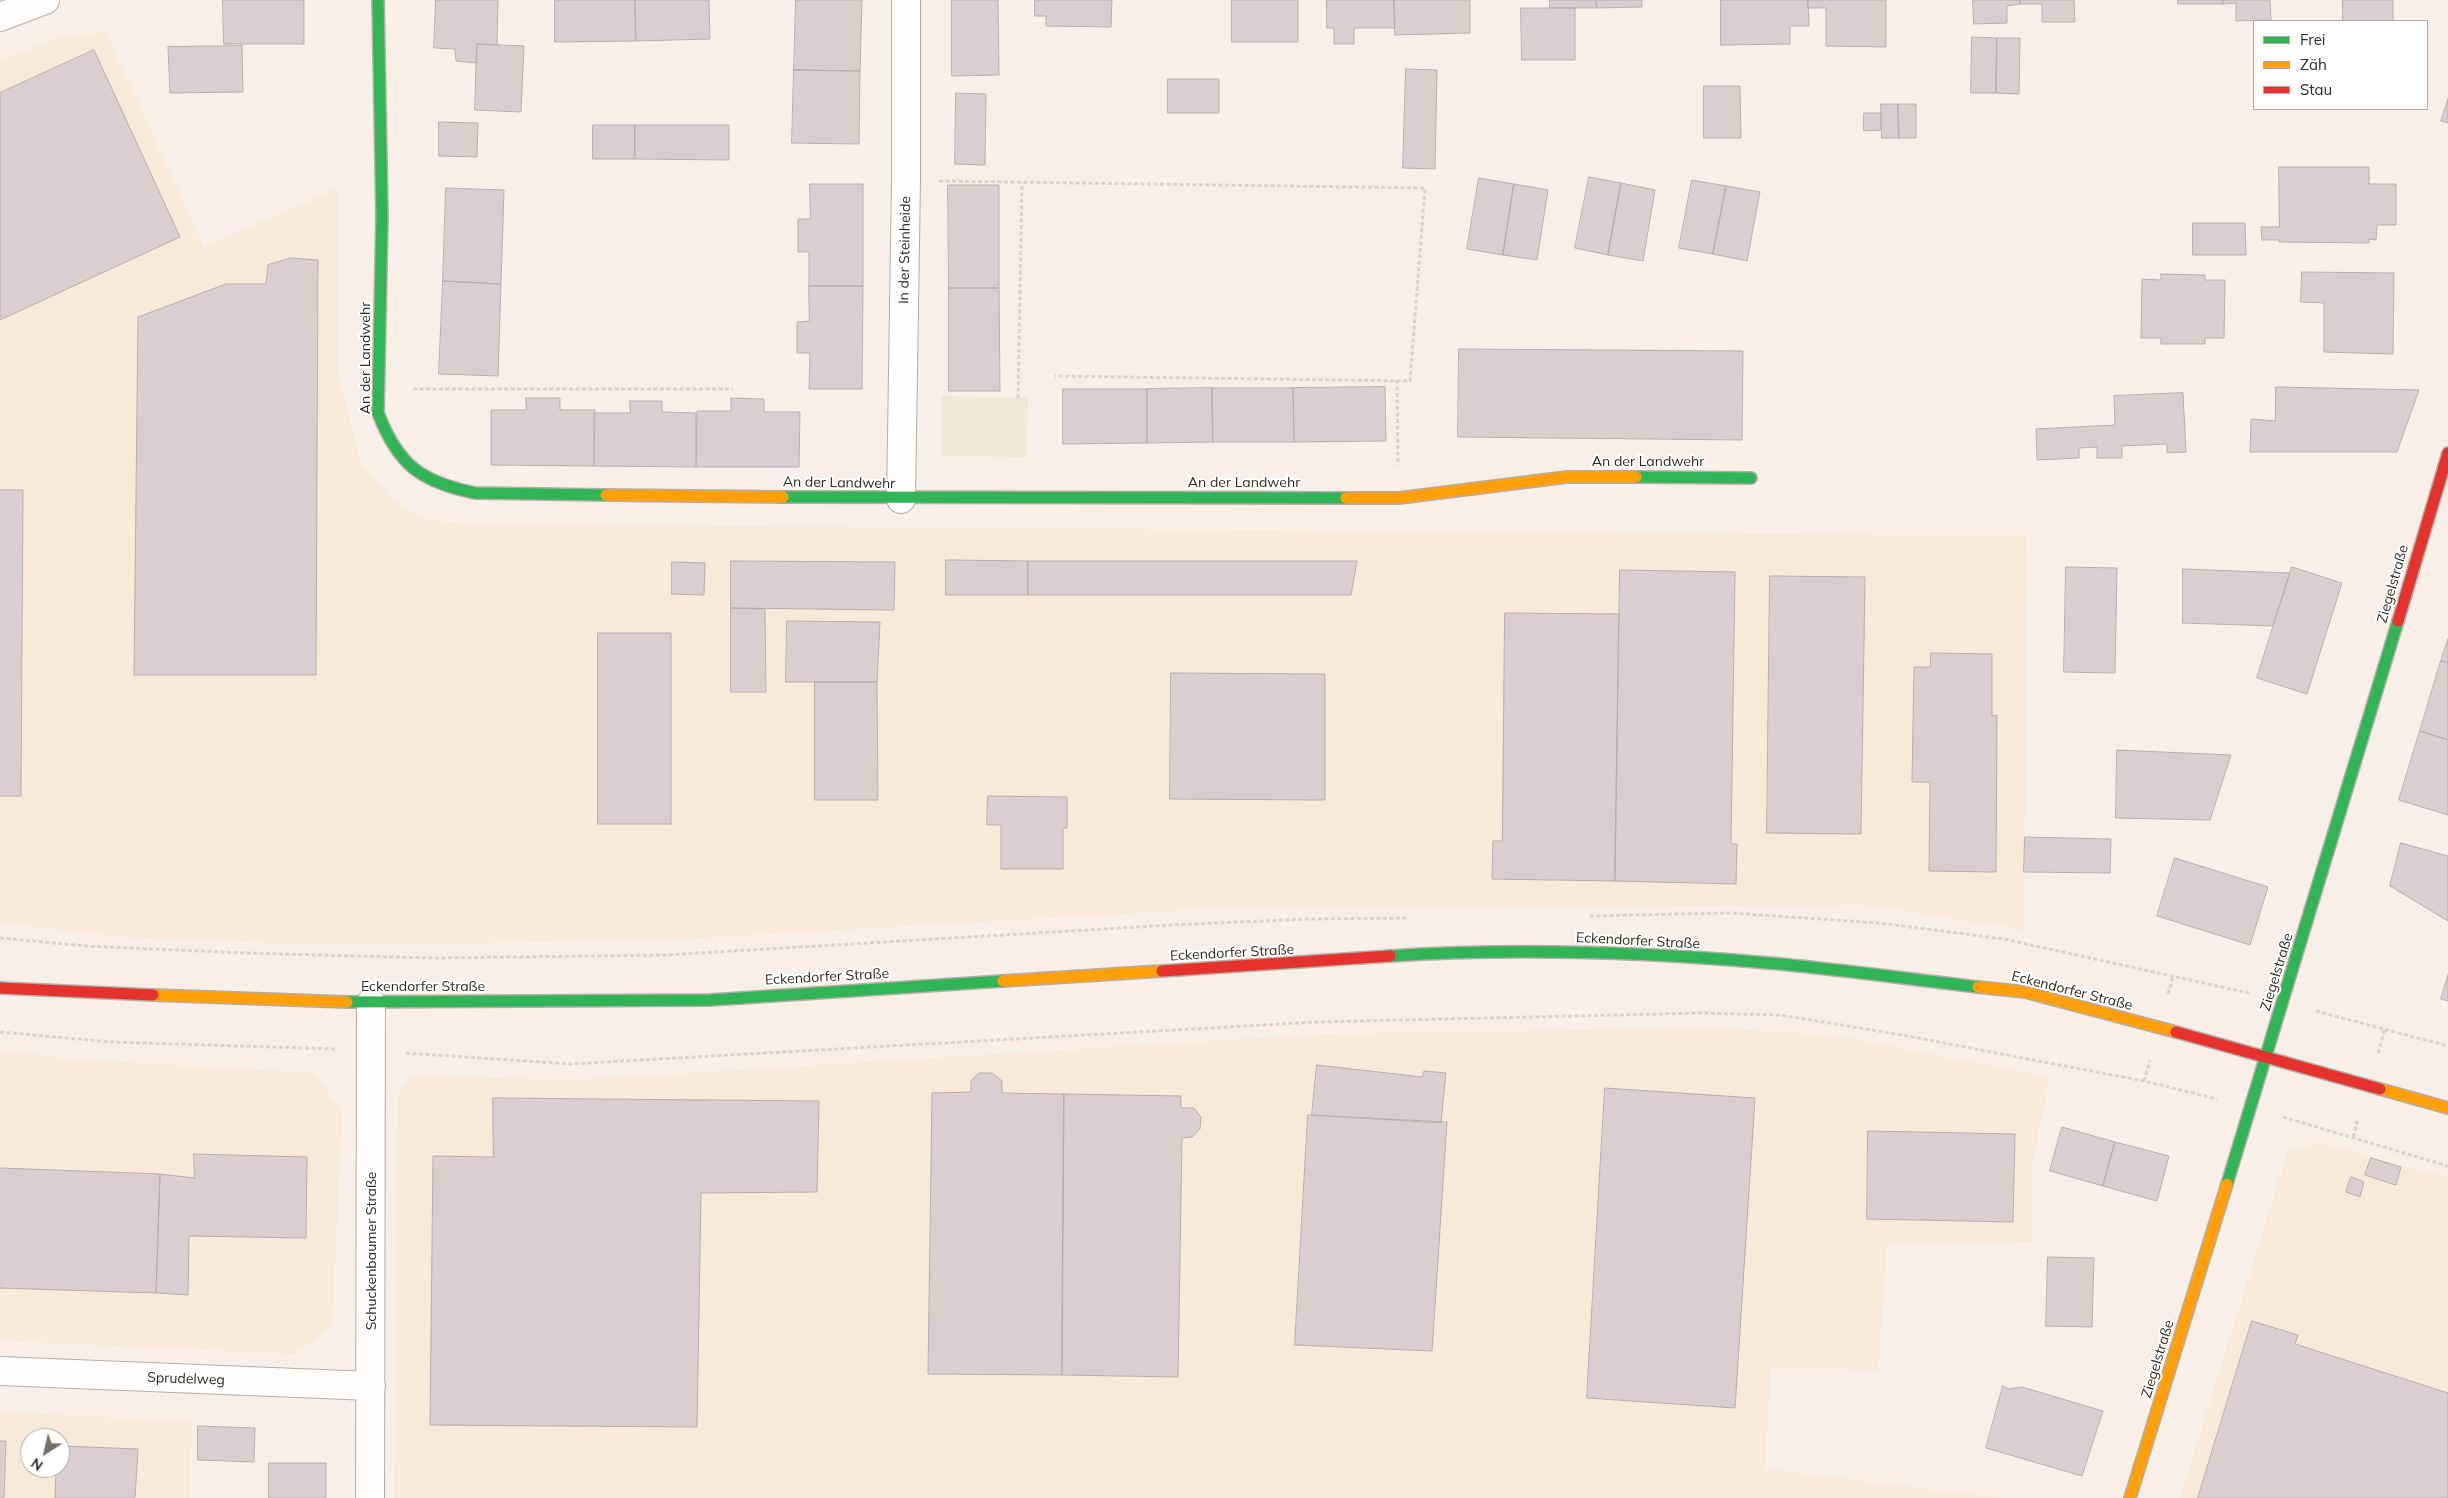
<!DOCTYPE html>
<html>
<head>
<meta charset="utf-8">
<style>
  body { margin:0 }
  #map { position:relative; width:2448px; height:1498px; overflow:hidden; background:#f8f0e8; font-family:Mulish,sans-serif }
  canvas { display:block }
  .legend { position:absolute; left:2253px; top:20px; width:175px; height:90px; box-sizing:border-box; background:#fff; border:1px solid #aca9a7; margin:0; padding:6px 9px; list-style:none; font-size:15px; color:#2f2922 }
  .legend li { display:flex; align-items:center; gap:10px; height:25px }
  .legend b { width:25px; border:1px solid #aca9a7 }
  .north { position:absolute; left:20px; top:1428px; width:50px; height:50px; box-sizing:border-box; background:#fff; border:1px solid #aca9a7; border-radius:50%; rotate:215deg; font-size:14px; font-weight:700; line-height:20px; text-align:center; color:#2f2922 }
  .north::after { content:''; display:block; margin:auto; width:18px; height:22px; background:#756f67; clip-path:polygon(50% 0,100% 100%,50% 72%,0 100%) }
</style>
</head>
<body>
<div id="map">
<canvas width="2448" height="1498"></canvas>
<ul class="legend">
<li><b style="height:6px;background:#30b455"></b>Frei</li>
<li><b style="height:6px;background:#ff9f0a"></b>Zäh</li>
<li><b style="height:6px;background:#e5322d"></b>Stau</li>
</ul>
<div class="north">N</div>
</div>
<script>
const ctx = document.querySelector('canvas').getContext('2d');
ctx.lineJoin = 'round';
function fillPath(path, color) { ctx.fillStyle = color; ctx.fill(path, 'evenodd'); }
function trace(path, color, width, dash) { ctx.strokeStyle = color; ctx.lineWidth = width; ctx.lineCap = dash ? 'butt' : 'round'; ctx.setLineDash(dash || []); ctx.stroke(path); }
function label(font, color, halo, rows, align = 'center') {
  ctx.font = font + ' Mulish,sans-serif'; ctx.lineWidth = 4; ctx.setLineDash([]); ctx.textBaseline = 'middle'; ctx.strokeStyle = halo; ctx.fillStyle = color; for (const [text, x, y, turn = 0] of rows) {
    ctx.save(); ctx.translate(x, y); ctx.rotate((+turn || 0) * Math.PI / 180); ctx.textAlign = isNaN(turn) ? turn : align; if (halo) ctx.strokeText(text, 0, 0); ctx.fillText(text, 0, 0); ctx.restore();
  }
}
fillPath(new Path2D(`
  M106,32L204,247L338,188V377L361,463L391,499L425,520L482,524L2027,536L2024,930L1866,905L1209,909L663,940L359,945H312L125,937L0,923V60L63,36Z
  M1712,1028L1833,1035L2050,1077L2032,1165V1242L1887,1244L1878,1370L1771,1367L1765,1469L2003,1498H395L397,1096L412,1076L575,1080L1322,1034Z
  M0,1050L70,1059L315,1073L342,1114L332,1327L296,1354L0,1341Z
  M2322,1143L2448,1178V1498H2180L2288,1151Z
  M0,1412L192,1421L189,1498H0ZM30,1438H60V1468H30Z`), '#f8e9d8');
fillPath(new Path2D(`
  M942,396L1028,398L1027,457L941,456Z`), '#ebead5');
const building = new Path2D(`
  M223,0H304V44H224Z
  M436,0H498L497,45L477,44V63L456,61L455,49L434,48Z
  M555,0H635L636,41L555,42Z
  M635,0H709L710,39L636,41Z
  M796,0H862L860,71L794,70Z
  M952,0H998L999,75L952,76Z
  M1035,0H1112L1111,27L1046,26V16H1035Z
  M1232,0H1298V42H1232Z
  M1327,0H1394L1395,28H1354V44H1334V28H1327Z
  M1394,0H1470V33L1395,35Z
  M1550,0H1596L1597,8H1550Z
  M1596,0H1642V7L1597,8Z
  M1721,0H1808L1809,26H1790V44L1721,45Z
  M1808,0H1886V47L1826,46V8H1808Z
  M1973,0H2020V4L2007,6V23L1974,24Z
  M2020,0H2074L2075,22H2042V4H2020Z
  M2178,0H2223V4H2178Z
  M2223,0H2270L2271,20L2236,21V3L2223,4Z
  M2343,0H2393V21H2343Z
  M1521,8H1575V60H1522Z
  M1972,37L1997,38L1996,93H1971Z
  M1997,38H2020L2019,94L1996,93Z
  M477,44L524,46L521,112L475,110Z
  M242,46L243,92L170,93L168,47Z
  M94,50L180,237L0,320V93Z
  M1406,69L1437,70L1435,169L1403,168Z
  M794,70L860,71L859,144L792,143Z
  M1168,79H1219V113H1168Z
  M1704,86H1740L1741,138H1704Z
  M956,93L986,94L985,165L955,164Z
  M2448,99V123L2441,121Z
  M1881,104H1898L1899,138H1882Z
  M1898,104H1916V138H1899Z
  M1864,113H1881V130L1864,131Z
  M439,122L478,123L477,157L439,156Z
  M593,125H635V159H593Z
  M635,125H729V160L635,159Z
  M2279,167H2369V184H2396V225H2377L2376,240L2369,239V243L2279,242V240H2262L2261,227H2279Z
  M1589,177L1621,183L1608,255L1575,248Z
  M1479,178L1514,184L1503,255L1467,249Z
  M1692,180L1726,186L1713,254L1679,248Z
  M1621,183L1655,190L1643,261L1608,255Z
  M810,184H863V286H809V252H798V219H810Z
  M1514,184L1548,190L1537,260L1503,255Z
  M948,185H999V288H949Z
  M1726,186L1760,192L1747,261L1713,254Z
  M446,188L504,190L501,284L443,281Z
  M2193,223H2245L2246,255H2193Z
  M291,258L318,260L316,675H134L138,317L226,284H266L268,265Z
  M2302,272L2394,273L2393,354L2324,352V303L2301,302Z
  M2161,274L2205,275V280H2225L2224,338H2205V344H2161V338H2141L2142,279L2161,280Z
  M443,281L501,284L498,376L439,374Z
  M809,286H863L862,389H809L810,353H797V322L809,321Z
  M949,288H999L1000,391H949Z
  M1459,349L1743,351L1742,440L1458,437Z
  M1385,387L1386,441L1294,442L1293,388Z
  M2276,387L2419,390L2397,452H2250L2251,419L2275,421Z
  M1212,388L1213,442L1147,443V389Z
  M1212,388H1293L1294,442H1213Z
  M1063,389H1147V443L1063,444Z
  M2183,393L2186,452L2167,453V444L2122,446V458H2097V447L2079,448V458L2037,460L2036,429L2115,425L2114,396Z
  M526,398H560V410H595L594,466L491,465V410H526Z
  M731,398L764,399V412H800L799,467H696L697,411H731Z
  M630,401H662V412L696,413V467L594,466V413H630Z
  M0,490H23L21,796H0Z
  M946,560L1028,561V595H946Z
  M731,561L895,562L894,610L731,608Z
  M1028,561H1357L1351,595H1028Z
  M672,562L705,563L704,595L672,594Z
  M2066,567L2117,568L2115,673L2064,672Z
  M2292,567L2342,583L2307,694L2257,678Z
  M2183,569L2290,573L2273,626L2183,623Z
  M1620,570L1735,572L1731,844H1737L1736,884L1615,881Z
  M1770,576L1865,577L1861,834L1767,833Z
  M731,608L765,609L766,692H731Z
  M1505,613L1619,614L1615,881L1492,879L1493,841H1502Z
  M787,621L880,622L877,682H786Z
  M598,633H671V824H598Z
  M2448,639V663L2441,661Z
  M1931,653L1992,654V716L1997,715L1996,872L1929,871L1930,782H1912L1914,667H1930Z
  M2441,661L2448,663V740L2420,731Z
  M1171,673L1325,674V800L1170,799Z
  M815,682H877L878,800H815Z
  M2420,731L2448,740V815L2399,800Z
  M2117,750L2231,755L2210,820L2116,818Z
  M988,796L1067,797V828H1063V869H1001V825H987Z
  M2025,837L2111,839L2110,873L2024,872Z
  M2401,843L2448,856V921L2390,886Z
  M2175,858L2268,887L2250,945L2157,916Z
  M2448,975V1001L2441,999Z
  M1317,1065L1422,1077L1424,1071L1446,1073L1441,1123L1312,1115Z
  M979,1073H992L1002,1081V1093L1064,1094L1062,1375L928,1374L932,1093L971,1092V1081Z
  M1605,1088L1755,1098L1735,1408L1587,1398Z
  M1064,1094L1181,1096V1108H1194L1201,1117L1200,1129L1192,1137L1182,1138L1178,1377L1062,1375Z
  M493,1098L819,1101L817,1192L701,1193L697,1427L430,1425L433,1156L493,1157Z
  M1308,1115L1447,1122L1432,1351L1295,1345Z
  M2062,1127L2115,1142L2103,1186L2050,1171Z
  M1868,1131L2015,1134L2013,1222L1867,1219Z
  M2115,1142L2169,1156L2157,1201L2103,1186Z
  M194,1154L307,1157L306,1238L189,1236L188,1295L156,1293L160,1174L194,1178Z
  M2371,1158L2401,1167L2396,1185L2365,1175Z
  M0,1168L160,1174L156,1293L0,1288Z
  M2351,1177L2364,1182L2360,1197L2346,1192Z
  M2048,1257L2094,1258L2092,1327L2046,1326Z
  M2252,1321L2298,1335L2295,1344L2448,1393V1498H2198Z
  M2003,1386L2009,1389L2022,1387L2103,1411L2082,1476L1986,1448Z
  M198,1426L255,1428L254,1462L198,1460Z
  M0,1441H6L4,1498H0Z
  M60,1446L138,1449L135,1498H55L56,1468H60Z
  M269,1463H326V1498H269Z`);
fillPath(building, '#daced0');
trace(building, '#b7afae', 1);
const street = new Path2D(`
  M0,17L45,0
  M901,499L906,181V0
  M0,1371L371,1386
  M370,1498L371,1003`);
const fast = new Path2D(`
  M378,0L382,216L378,413C398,465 421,482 475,493L606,495
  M1636,477L1751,478
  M783,497L1346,498
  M1390,956C1516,948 1642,952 1768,963C1838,969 1908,979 1978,987
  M347,1002L710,1000L1003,981
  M2227,1184L2398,621`);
const slow = new Path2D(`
  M606,495L783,497
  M1346,498H1399L1567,477H1636
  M1003,981L1162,971
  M1978,987L2025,992L2176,1032
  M153,995L347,1002
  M2380,1089L2448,1108
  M2130,1498L2227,1184`);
const jam = new Path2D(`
  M2398,621L2448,453
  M1162,971L1390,956
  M0,988L153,995
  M2176,1032L2380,1089`);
trace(street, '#b4aea7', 30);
trace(fast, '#b4aea7', 14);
trace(slow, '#b4aea7', 14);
trace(jam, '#b4aea7', 14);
trace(new Path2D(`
  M939,181L1425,188L1410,381L1055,376
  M1397,380L1398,465
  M413,389H733
  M1018,398L1022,183
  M1590,916L1730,913L1879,923L2004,939L2249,993
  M0,938L86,946L244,953L434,958L665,955L1171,925L1308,919L1407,918
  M2168,994L2173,976
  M2316,1011L2448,1046
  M0,1032L111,1042L337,1049
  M406,1053L570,1064L1316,1022L1702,1013L1780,1015L1902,1035L2144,1081L2217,1099
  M2378,1053L2385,1029
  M2144,1081L2150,1060
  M2283,1117L2448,1166
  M2353,1137L2358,1119`), '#d6d3d1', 3, [4, 2.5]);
trace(street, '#fefdfc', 28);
trace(fast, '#30b455', 11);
trace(slow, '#ff9f0a', 11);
trace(jam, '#e5322d', 11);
label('14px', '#2f2922', '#fff', [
  ["In der Steinheide",905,250,-89],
  ["An der Landwehr",366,358,-90],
  ["An der Landwehr",1648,462],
  ["An der Landwehr",839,483,1],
  ["An der Landwehr",1244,483],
  ["Ziegelstraße",2393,584,-74],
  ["Eckendorfer Straße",1638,941,3],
  ["Eckendorfer Straße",1232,953,-3],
  ["Ziegelstraße",2277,972,-73],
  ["Eckendorfer Straße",827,977,-3],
  ["Eckendorfer Straße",423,987],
  ["Eckendorfer Straße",2072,991,14],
  ["Schuckenbaumer Straße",372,1251,-90],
  ["Ziegelstraße",2158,1359,-73],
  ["Sprudelweg",186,1379,2]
]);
</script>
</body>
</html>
